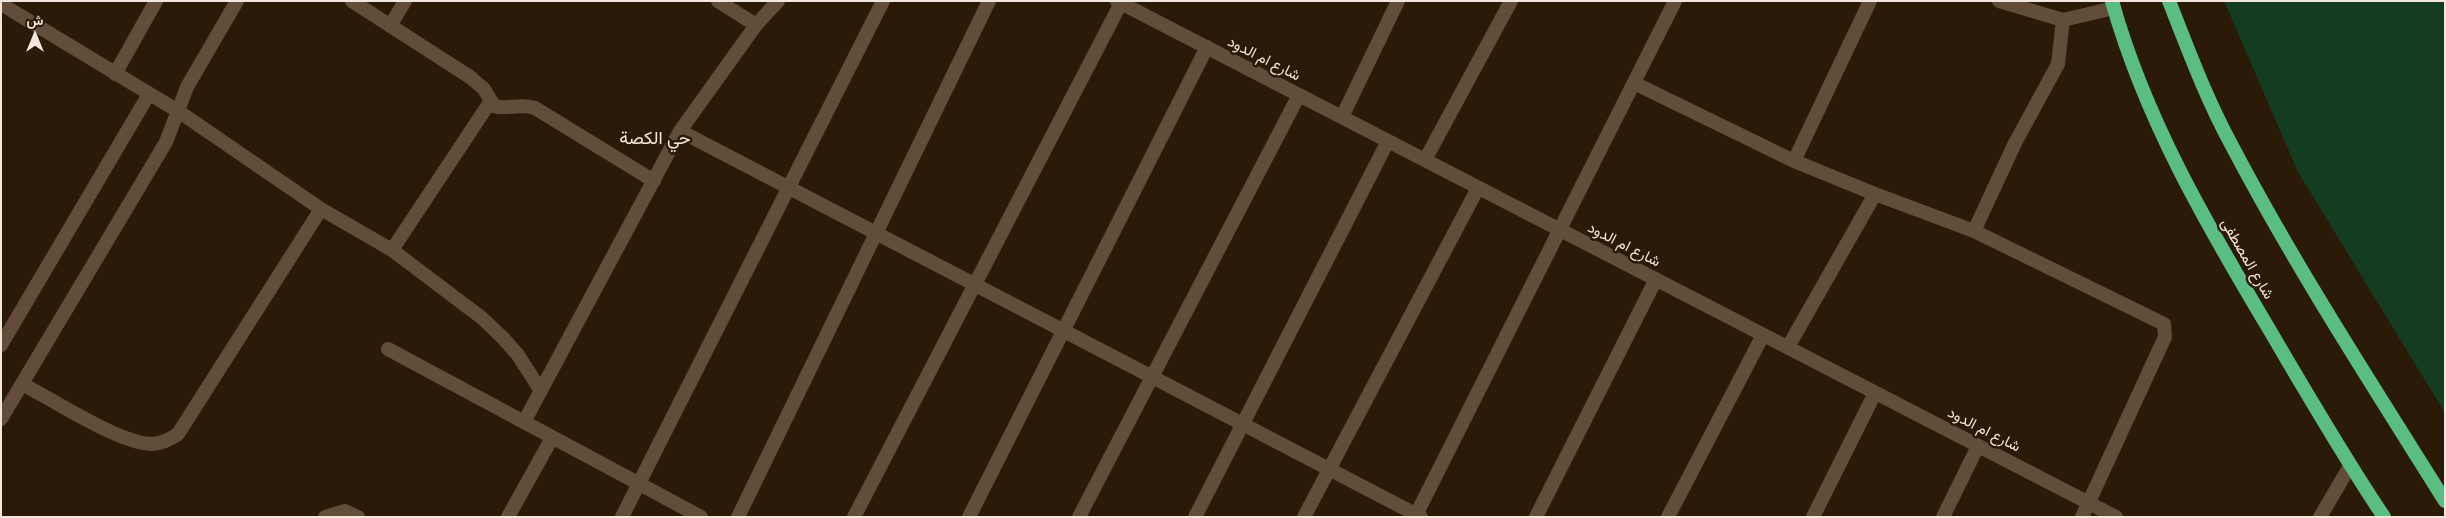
<!DOCTYPE html>
<html>
<head>
<meta charset="utf-8">
<style>
  body { margin:0 }
  #map { position:relative; width:2446px; height:518px; overflow:hidden; background:#2b1a08; font-family:"IBM Plex Sans",Vazirmatn,sans-serif }
  canvas { display:block }
  .frame { position:absolute; inset:0; border:2px solid #f3e6db; pointer-events:none }
  .north { position:absolute; left:10px; top:10px; width:50px; height:50px; -webkit-text-stroke:4px #2b1a08; paint-order:stroke; rotate:0deg; font-size:14px; font-weight:700; line-height:20px; text-align:center; color:#f3e6db }
  .north::after { content:''; display:block; margin:auto; width:18px; height:22px; background:#f3e6db; clip-path:polygon(50% 0,100% 100%,50% 72%,0 100%) }
</style>
</head>
<body>
<div id="map">
<canvas width="2446" height="518"></canvas>
<div class="frame"></div>
<div class="north">ش</div>
</div>
<script>
const ctx = document.querySelector('canvas').getContext('2d');
ctx.lineJoin = 'round';
function fillPath(path, color) { ctx.fillStyle = color; ctx.fill(path, 'evenodd'); }
function trace(path, color, width, dash) { ctx.strokeStyle = color; ctx.lineWidth = width; ctx.lineCap = dash ? 'butt' : 'round'; ctx.setLineDash(dash || []); ctx.stroke(path); }
function label(font, color, halo, rows, align = 'center') {
  ctx.font = font + ' "IBM Plex Sans",Vazirmatn,sans-serif'; ctx.lineWidth = 5; ctx.setLineDash([]); ctx.textBaseline = 'middle'; ctx.strokeStyle = halo; ctx.fillStyle = color; for (const [text, x, y, turn = 0] of rows) {
    ctx.save(); ctx.translate(x, y); ctx.rotate((+turn || 0) * Math.PI / 180); ctx.textAlign = isNaN(turn) ? turn : align; if (halo) ctx.strokeText(text, 0, 0); ctx.fillText(text, 0, 0); ctx.restore();
  }
}
fillPath(new Path2D(`
  M2224,1H2445V413L2298,172Z`), '#133c21');
trace(new Path2D(`
  M352,1L470,77L484,89L494,106C506,110 519,103 535,108L654,181
  M718,1L756,25
  M1117,1L2116,517
  M1,4L178,111L321,209L392,250L482,318L503,338L518,355L541,391
  M2063,20L2114,8
  M390,26L405,1
  M115,74L156,1
  M1634,83L1794,161L1875,194L1974,231L2164,324L2165,337L2082,517
  M1342,117L1398,1
  M680,131L1421,517
  M1425,160L1511,1
  M1794,161L1870,1
  M1974,231L2015,143L2058,64L2063,20L1999,1
  M392,250L490,102
  M1,345L149,94
  M1788,347L1875,194
  M388,349L701,517
  M22,384C55,401 108,436 143,443C157,446 167,441 178,434L321,209
  M1,419L166,142L187,87L237,1
  M524,422L680,131L756,25L778,1
  M325,517L345,511L358,517
  M508,517L552,438
  M622,517L883,1
  M738,517L989,1
  M854,517L1121,3
  M969,517L1207,47
  M1079,517L1299,95
  M1195,517L1388,141
  M1304,517L1478,188
  M1415,517L1675,1
  M1536,517L1656,279
  M1668,517L1763,335
  M1813,517L1875,393
  M1943,517L1978,446
  M2320,517L2350,466`), '#624d3a', 14);
trace(new Path2D(`
  M2112,1C2145,119 2207,225 2269,329C2306,392 2343,456 2384,517
  M2169,1C2188,49 2206,98 2231,144C2295,266 2371,383 2445,501`), '#5abe82', 14);
label('15px', '#f3e6db', '#2b1a08', [
  ["شارع ام الدود",1264,59,27],
  ["شارع ام الدود",1624,245,27],
  ["شارع المصطفى",2247,259,60],
  ["شارع ام الدود",1984,430,27]
]);
label('18px', '#f3e6db', '#2b1a08', [
  ["حي الكصة",655,139]
]);
</script>
</body>
</html>
